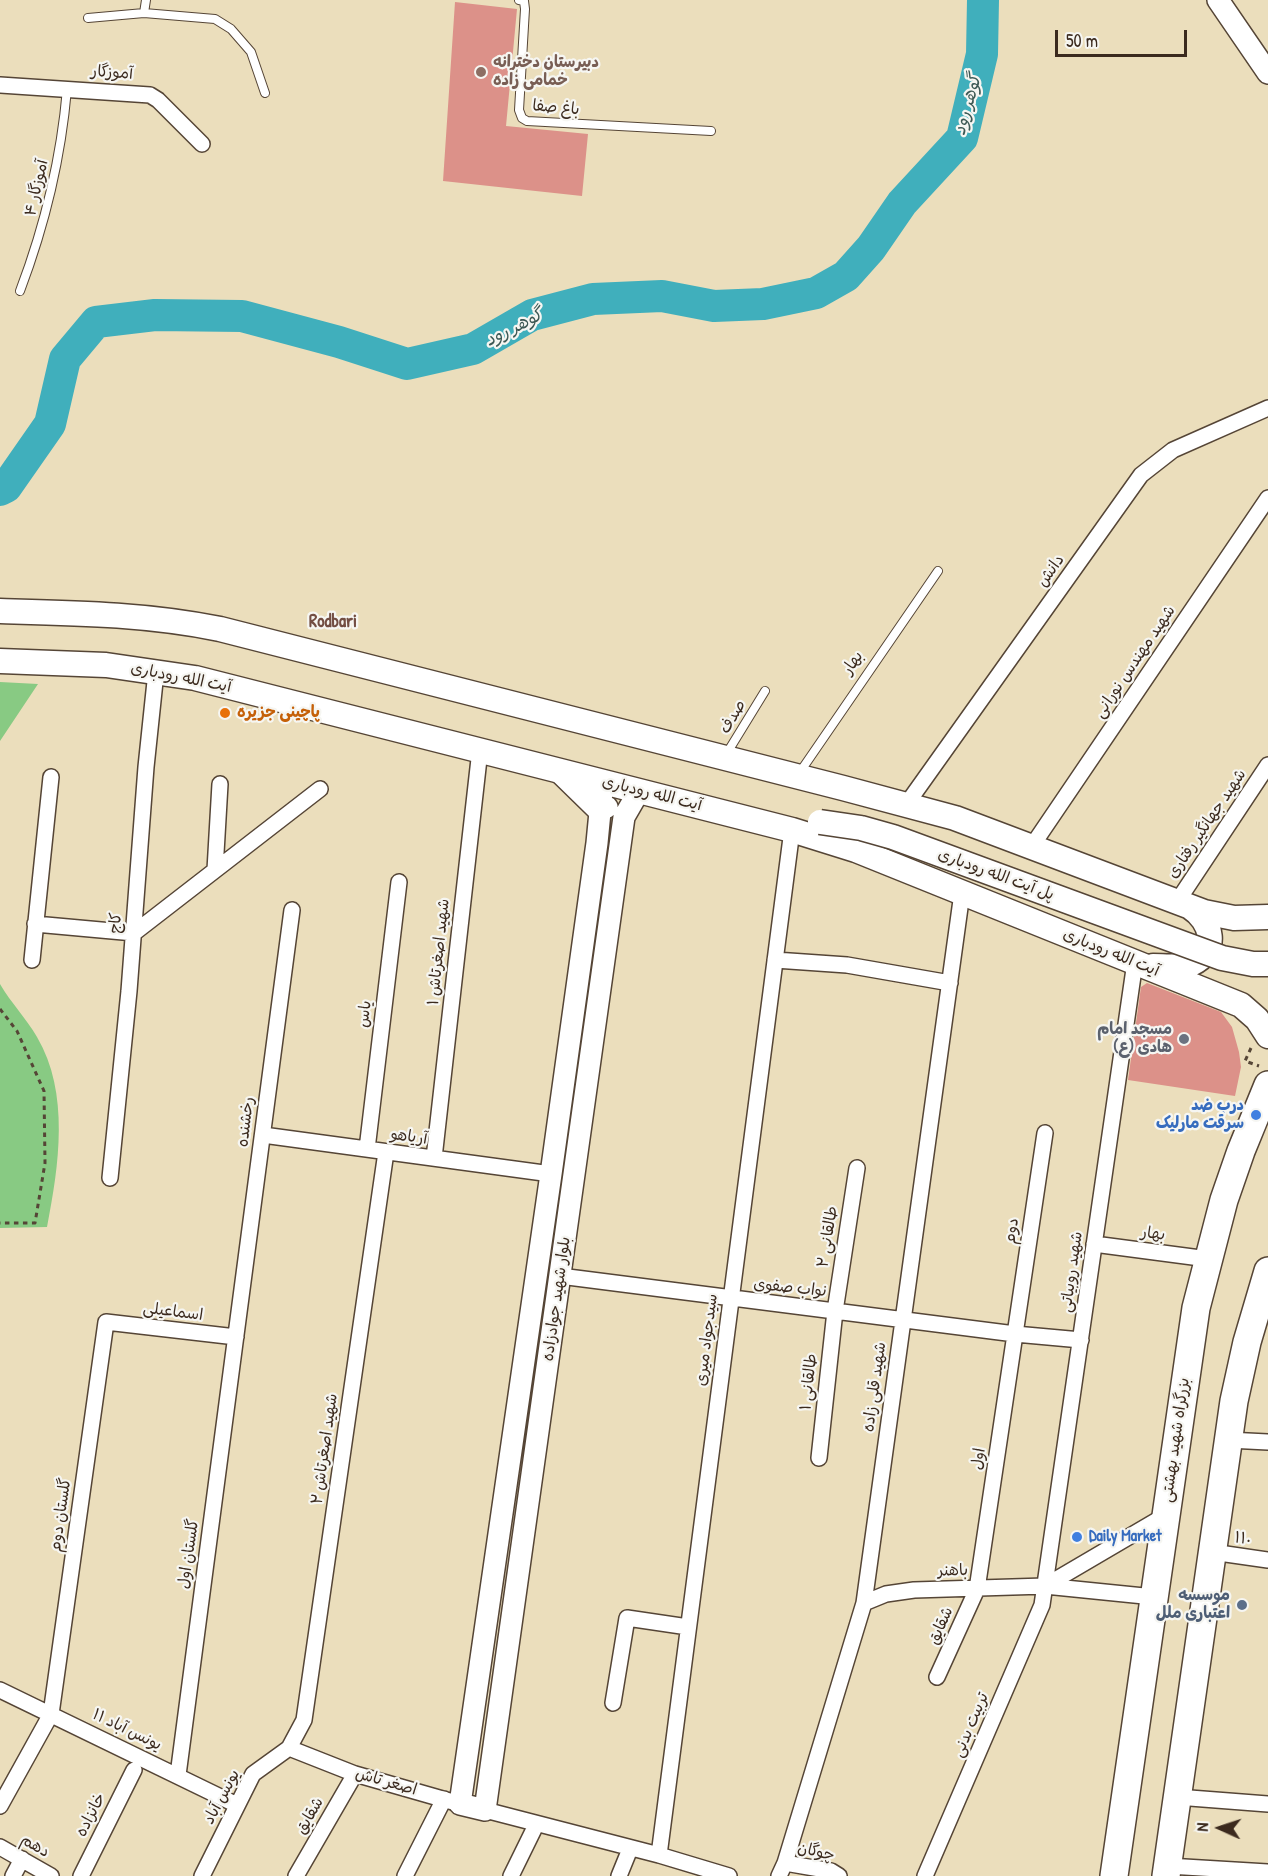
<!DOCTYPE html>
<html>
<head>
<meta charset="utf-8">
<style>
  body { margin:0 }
  #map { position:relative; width:1268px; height:1876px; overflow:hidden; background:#ebdebc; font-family:"Patrick Hand",sans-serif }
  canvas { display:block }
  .north { position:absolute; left:1190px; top:1798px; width:60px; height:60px; -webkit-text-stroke:4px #f6f6f2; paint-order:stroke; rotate:273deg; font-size:16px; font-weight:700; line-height:24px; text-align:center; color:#3b2a1e }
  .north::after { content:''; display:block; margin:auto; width:21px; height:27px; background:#3b2a1e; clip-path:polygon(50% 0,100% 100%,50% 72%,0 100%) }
  .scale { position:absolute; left:1055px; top:30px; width:132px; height:27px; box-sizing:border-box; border:3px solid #3b2a1e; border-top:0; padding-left:8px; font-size:18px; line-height:21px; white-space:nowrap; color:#3b2a1e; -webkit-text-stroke:4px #f6f6f2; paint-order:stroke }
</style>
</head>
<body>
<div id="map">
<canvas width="1268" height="1876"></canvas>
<div class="north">N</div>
<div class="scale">50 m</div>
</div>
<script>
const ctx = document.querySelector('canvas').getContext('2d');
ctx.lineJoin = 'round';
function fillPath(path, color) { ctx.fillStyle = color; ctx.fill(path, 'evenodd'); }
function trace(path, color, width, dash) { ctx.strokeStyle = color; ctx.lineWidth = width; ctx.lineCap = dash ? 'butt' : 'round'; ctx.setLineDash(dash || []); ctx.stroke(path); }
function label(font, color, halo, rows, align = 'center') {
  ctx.font = font + ' "Patrick Hand","Playpen Sans Arabic",sans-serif'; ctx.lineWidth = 4.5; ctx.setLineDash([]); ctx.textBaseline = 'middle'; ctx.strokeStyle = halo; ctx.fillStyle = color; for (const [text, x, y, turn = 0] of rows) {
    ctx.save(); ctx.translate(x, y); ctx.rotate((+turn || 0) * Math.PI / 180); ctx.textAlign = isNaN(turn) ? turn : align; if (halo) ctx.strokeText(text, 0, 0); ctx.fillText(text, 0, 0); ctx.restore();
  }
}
fillPath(new Path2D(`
  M0,682L38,684L0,741Z
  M0,984C11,1003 26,1018 37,1037C70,1093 59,1166 47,1227L0,1228Z`), '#88ca83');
trace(new Path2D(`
  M0,490L6,487L50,424L65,359L96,322L155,315L242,316L339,342L407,364L473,349L532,315L593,299L662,296L714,306L763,304L816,293L846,276L871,248L902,203L962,138L982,54L983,0`), '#40afbc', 32);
fillPath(new Path2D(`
  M455,2L517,9L506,126L588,134L582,196L443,181Z
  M1147,983L1221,1012L1232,1027L1239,1052L1241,1067L1235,1096L1128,1080L1141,987Z`), '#dc9189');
const lane = new Path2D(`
  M519,0L524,1L525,9L519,110L522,118L527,121L711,131
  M144,13L146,0
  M88,18L144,13L215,19L231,29L251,52L265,93
  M20,291C45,225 61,159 67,89
  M727,753L765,691
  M800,772L938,571`);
const street = new Path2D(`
  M0,85L150,95L158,100L202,144
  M906,805L1141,475L1173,450L1268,408
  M1032,846L1268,498
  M215,870L220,784
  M1177,902L1268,765
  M35,924L134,933L320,789
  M32,960L51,777
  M775,960L847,965L950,983
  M263,1135L551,1174
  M367,1149L399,882
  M434,1158L480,750
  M110,1178L129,991L146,767L156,672
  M1094,1244L1208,1259
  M560,1276L1015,1334L1081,1340
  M1228,1440L1268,1442
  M819,1458L835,1311L857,1168
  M1212,1552L1268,1560
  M1045,1586L1166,1515
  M864,1603L886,1594L914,1590L1045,1586L1154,1597
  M937,1677L977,1589L1045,1133
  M0,1690L237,1805
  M613,1703L627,1618L688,1627
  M289,1748L355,1774L460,1804
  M178,1775L292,910
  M1177,1797L1268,1804
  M0,1806L51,1714L106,1322L236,1337
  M485,1810L659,1855L729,1876
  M0,1847L51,1876
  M659,1855L792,830
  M785,1863L831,1871L839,1876
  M1168,1866L1268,1872
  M13,1876L22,1859
  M81,1876L134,1770
  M202,1876L253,1774L289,1748L304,1720L386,1152
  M296,1876L355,1774
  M405,1876L444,1799
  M511,1876L536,1825
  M619,1876L630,1849
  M779,1876L785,1863L864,1603L962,893
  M925,1876L1042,1605L1135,962`);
const secondary = new Path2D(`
  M1218,0L1268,73
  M557,770L599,811L607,807
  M603,781L597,843L551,1174L460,1804L485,1810L624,817L639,791`);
const primary = new Path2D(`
  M0,611C74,613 147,614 220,629L843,788L955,818L1204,912L1234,918L1268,917
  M0,661L106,665L195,678L792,830L856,850L1241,1005L1257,1019L1268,1036
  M1153,966C1165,966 1180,968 1191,964C1220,951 1212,921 1190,907`);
const highway = new Path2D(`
  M1114,1876L1196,1308L1224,1200L1241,1151L1268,1085
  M1166,1876L1234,1401L1247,1342L1268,1271`);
trace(lane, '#554536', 10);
trace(street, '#554536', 18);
trace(secondary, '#554536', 24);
trace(primary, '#554536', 27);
trace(highway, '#554536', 30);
trace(new Path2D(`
  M0,1009L17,1031L44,1091L45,1163L35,1223H0
  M1251,1048L1245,1061L1259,1066`), '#554536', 3, [4.5, 4.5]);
trace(lane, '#fff', 8);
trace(street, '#fff', 15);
trace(secondary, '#fff', 21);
trace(primary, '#fff', 24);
trace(highway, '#fff', 27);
const primaryBridge = new Path2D(`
  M820,822L861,828L893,837L1222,958L1253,964H1268`);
trace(primaryBridge, '#554536', 27, []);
trace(primaryBridge, '#fff', 24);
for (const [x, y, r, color] of [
  [481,72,6,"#8d6e63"],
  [225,713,6,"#e8710a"],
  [1184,1039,6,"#6b7280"],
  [1256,1115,6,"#3f7fe0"],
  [1077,1537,6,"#3f7fe0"],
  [1242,1605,6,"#5c6f8a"]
]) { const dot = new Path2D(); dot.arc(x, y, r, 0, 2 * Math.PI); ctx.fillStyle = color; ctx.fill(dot); trace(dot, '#f6f6f2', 2); }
label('bold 16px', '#785e54', '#f6f6f2', [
  ["دبیرستان دخترانه",493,63],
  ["خمامی زاده",493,81]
], 'left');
label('16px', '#3b2a1e', '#f6f6f2', [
  ["آموزگار",112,73,4],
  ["باغ صفا",556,108,5],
  ["آموزگار ۴",37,188,-77],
  ["دانش",1051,571,-55],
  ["شهید مهندس نورانی",1135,662,-56],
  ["بهار",853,663,-56],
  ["آیت الله رودباری",181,678,11],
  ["صدف",733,717,-59],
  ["آیت الله رودباری",652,794,14],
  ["شهید جهانگیر رفتاری",1207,824,-56],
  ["پل آیت الله رودباری",996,875,20],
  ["کاج",116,923,-86],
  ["شهید اصغرتاش ۱",439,952,-84],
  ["آیت الله رودباری",1111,953,22],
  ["یاس",365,1014,-83],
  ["رخشنده",246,1122,-83],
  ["آریاهو",409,1137,8],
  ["دوم",1012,1231,-82],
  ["بهار",1153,1234,7],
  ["طالقانی ۲",828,1237,-81],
  ["شهید روبیاتی",1072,1272,-82],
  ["نواب صفوی",790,1288,6],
  ["بلوار شهید جوادزاده",557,1299,-82],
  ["اسماعیلی",173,1312,7],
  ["سیدجواد میری",707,1340,-83],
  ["طالقانی ۱",809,1382,-84],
  ["شهید قلی زاده",875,1387,-82],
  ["بزرگراه شهید بهشتی",1176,1440,-82],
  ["شهید اصغرتاش ۲",325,1449,-82],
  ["اول",979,1459,-81],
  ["گلستان دوم",61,1515,-82],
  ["۱۱۰",1243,1539,8],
  ["گلستان اول",189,1554,-82],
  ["باهنر",953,1571,-1],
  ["شقایق",941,1626,-66],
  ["تربیت بدنی",971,1725,-67],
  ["یونس آباد ۱۱",127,1730,26],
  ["اصغر تاش",386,1782,16],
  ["یونس آباد",222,1797,-62],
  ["خانزاده",91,1815,-63],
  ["شقایق",310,1816,-60],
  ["دهم",35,1846,30],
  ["چوگان",816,1852,13]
]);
label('bold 16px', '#c56008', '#f6f6f2', [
  ["پاچینی جزیره",237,713]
], 'left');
label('bold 16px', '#5b616d', '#f6f6f2', [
  ["مسجد امام",1172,1030],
  ["هادی (ع)",1172,1048]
], 'right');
label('bold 16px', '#366cbe', '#f6f6f2', [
  ["درب ضد",1244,1106],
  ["سرقت مارلیک",1244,1124],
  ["Daily Market",1089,1537,"left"]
], 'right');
label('bold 16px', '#4e5e75', '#f6f6f2', [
  ["موسسه",1230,1596],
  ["اعتباری ملل",1230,1614]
], 'right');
label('italic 18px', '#3d5955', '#f6f6f2', [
  ["گوهر رود",968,105,-74],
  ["گوهر رود",514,328,-27]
]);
label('bold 18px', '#734e43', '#f6f6f2', [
  ["Rodbari",333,622]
]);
</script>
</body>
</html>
